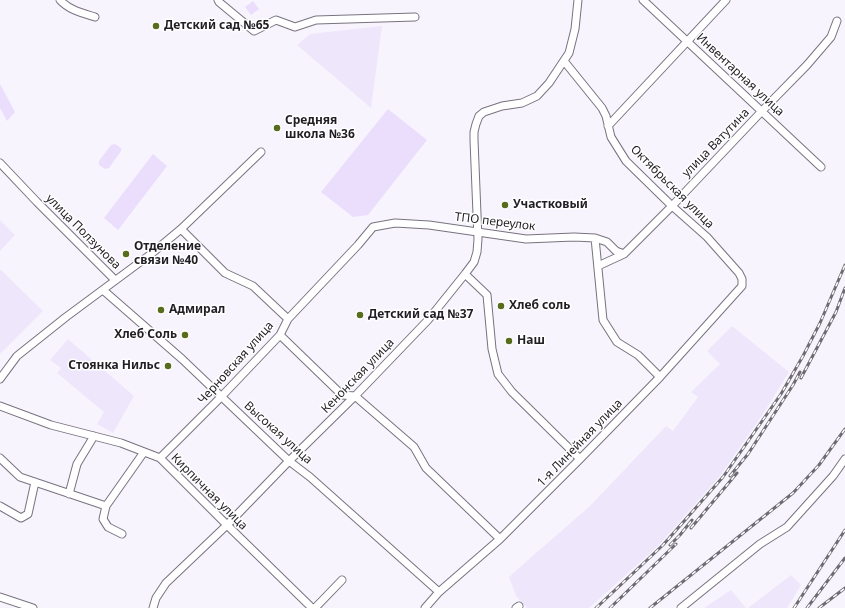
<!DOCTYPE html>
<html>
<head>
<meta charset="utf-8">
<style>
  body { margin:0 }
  canvas { display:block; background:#f8f4fe }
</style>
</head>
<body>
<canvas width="845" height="608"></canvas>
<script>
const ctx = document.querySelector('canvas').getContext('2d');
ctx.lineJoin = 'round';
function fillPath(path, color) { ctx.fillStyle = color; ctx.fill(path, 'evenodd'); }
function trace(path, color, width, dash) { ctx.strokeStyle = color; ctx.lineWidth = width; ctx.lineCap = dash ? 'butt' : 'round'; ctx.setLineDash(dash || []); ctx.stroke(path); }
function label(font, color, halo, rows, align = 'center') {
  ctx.font = font + ' "Noto Sans",sans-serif'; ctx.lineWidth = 3; ctx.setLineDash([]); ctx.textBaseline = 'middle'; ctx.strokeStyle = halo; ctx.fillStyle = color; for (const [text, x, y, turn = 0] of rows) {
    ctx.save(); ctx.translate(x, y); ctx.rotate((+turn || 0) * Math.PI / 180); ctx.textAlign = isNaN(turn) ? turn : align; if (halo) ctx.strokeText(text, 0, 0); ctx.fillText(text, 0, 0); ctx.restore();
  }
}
fillPath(new Path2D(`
  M382,26L371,108L297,45L310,34Z
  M0,220L15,235L0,251Z
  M0,269L43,311L0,354Z
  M732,326L789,372L765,411L720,476L658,546L589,608H527L516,596L509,577L536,553L589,507L666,426L673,431L698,397L691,392L720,364L707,351Z
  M68,339L134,396L113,433L97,424L104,412L57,373L61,368L50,360Z
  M791,575L801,585L787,608H748Z
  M731,590L746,608H704Z`), '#eee6fa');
fillPath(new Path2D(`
  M253,1L259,9L251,15L245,7Z
  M0,84L15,112L7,121L0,108Z
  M388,109L427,140L368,215L353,217L321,192Z
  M115,144L121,148V151L109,168L105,169L99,165V161L111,145Z
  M153,154L167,166L118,230L104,218Z`), '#eadefc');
const minor = new Path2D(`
  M60,0C69,10 82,13 95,17
  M218,0L219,2L254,31L276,20L295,27L316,20L415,17
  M643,0L821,167
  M608,126L726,0
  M0,163L37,202L115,280
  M181,229L225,273L253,286L288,319
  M595,238L607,242L616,251L624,254
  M598,266L624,254L672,206L762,111L807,65L831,37L837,21
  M465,274L487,295L492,349L498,374L512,392L580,459
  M103,290L182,359L289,461L310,477L439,592
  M280,335L342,395L355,396L414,447L426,468L500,539
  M0,379L17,356L66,317L151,254L181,229L261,152
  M0,406L51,425L121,443L160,458L227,525L312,608
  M0,458L20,477L106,506
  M160,458L221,397L280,335L288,319L358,245L373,227L395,223L429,225L526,239L574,237L595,238L603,320L617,342L638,355L660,377
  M69,494L77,464L94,436
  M0,506L21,518L28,514L35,482
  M122,534L108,527L103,519L106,506L144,452
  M0,597L33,608
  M153,608L156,598L166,583L227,525L289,461L355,396L428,320L465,274L474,262L477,252L478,239L474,140V132L476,124L479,116L484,112L502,106L522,103L537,96L549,83L569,53L575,29L578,0
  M315,608L342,580
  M425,608L439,592L500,539L580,459L660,377L742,286V279L739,273L707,237L672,206L626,161L611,137L606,116L602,108L564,61
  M516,608L519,606
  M681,608L760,544L787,527L833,476L845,459`);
trace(minor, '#78737f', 9);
trace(minor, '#fff', 7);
const rail = new Path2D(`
  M801,378L836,312L845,288
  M730,476L748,454L793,385L800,372
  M691,528L737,473
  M670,545L680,535L692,520
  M596,608L663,545L723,477L781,394L803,356L820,323L845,265
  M610,608L676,544
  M650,608L793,493L819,465L845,429
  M794,608L845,530
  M807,608L845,558
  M819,608L845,588`);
trace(rail, '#6e6c72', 3);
trace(rail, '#fff', 1.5, [4.5]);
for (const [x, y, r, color] of [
  [156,26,4,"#576c1c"],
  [277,128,4,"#576c1c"],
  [505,205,4,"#576c1c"],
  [126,254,4,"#576c1c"],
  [501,306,4,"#576c1c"],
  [161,310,4,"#576c1c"],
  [360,315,4,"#576c1c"],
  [185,335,4,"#576c1c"],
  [509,341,4,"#576c1c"],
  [168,366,4,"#576c1c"]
]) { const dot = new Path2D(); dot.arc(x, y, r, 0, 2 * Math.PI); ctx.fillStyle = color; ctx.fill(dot); trace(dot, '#fff', 1.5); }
label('bold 12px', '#211f24', '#fff', [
  ["Детский сад №65",164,26],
  ["Средняя",285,121],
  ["школа №36",285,135],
  ["Участковый",513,205],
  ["Отделение",134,247],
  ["связи №40",134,261],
  ["Хлеб соль",509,306],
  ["Адмирал",169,310],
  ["Детский сад №37",368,315],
  ["Хлеб Соль",177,335,"right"],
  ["Наш",517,341],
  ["Стоянка Нильс",160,366,"right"]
], 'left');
label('12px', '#211f24', '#fff', [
  ["Инвентарная улица",740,75,43],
  ["улица Ватутина",716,143,-46],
  ["Октябрьская улица",672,187,45],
  ["ТПО переулок",495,222,7],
  ["улица Ползунова",83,232,45],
  ["Черновская улица",236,363,-48],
  ["Кенонская улица",358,376,-46],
  ["Высокая улица",278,433,42],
  ["1-я Линейная улица",580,443,-46],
  ["Кирпичная улица",209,492,45]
]);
</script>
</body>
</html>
